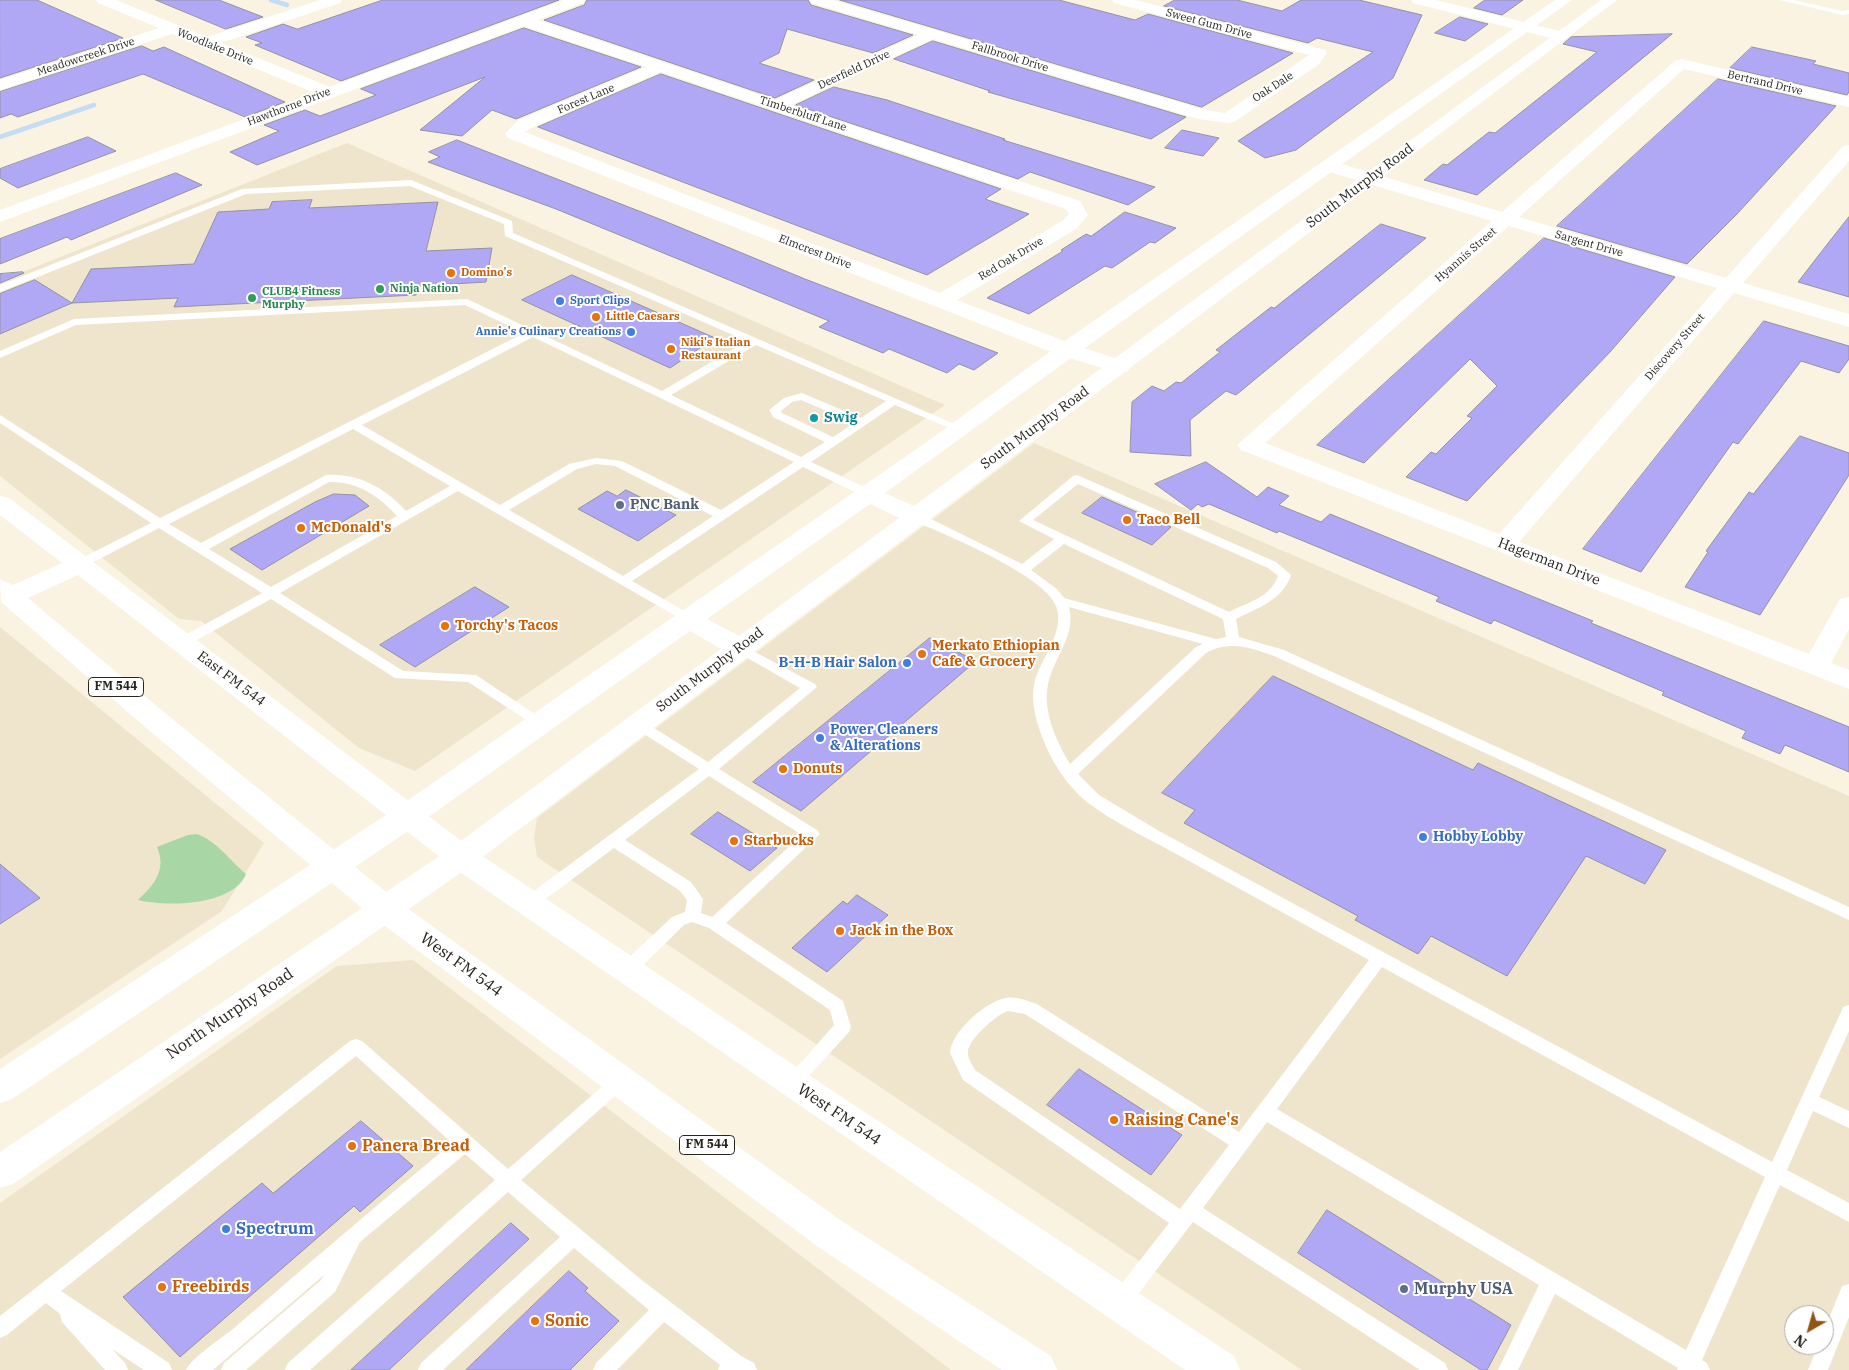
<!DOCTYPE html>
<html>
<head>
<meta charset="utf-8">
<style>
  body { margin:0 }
  #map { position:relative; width:1849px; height:1370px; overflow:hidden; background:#faf3e1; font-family:"IBM Plex Serif",serif }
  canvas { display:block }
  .north { position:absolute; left:1784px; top:1305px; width:50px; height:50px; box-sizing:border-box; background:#fff; border:1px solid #a9a8a5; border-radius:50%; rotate:218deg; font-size:14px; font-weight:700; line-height:20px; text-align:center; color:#28251f }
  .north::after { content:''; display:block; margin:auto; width:18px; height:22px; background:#915515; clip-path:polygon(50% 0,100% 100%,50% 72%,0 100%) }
</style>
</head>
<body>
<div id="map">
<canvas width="1849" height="1370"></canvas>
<div class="north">N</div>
</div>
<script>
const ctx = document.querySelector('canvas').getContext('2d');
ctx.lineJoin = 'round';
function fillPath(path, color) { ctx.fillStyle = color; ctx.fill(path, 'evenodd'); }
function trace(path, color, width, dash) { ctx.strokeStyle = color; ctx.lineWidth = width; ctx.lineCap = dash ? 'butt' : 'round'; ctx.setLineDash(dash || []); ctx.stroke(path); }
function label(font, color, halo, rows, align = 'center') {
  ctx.font = font + ' "IBM Plex Serif",serif'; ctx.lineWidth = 4; ctx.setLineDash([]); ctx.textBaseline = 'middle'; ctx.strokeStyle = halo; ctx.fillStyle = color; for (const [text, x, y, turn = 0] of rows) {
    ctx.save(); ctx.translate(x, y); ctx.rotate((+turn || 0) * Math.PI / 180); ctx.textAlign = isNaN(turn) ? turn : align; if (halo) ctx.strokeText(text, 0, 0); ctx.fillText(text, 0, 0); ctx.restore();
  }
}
fillPath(new Path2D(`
  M347,143L945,405L415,771L359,748L201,621L179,619L0,476V281Z
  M1034,443L1849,796V1370H1302L537,857L534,838L537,818ZM1794,1315H1824V1345H1794Z
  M0,627L264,843L222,911L0,1059Z
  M413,960L951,1370H0V1203L337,966Z`), '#efe5cc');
fillPath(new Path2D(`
  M197,834C217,841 230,861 246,874C233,906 167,907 138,900C154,885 167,870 157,847L188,835Z`), '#a8d6a5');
trace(new Path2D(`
  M271,0L287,5
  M0,137L94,105`), '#c4ddf6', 4.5);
const building = new Path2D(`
  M0,0H37L123,38L0,78Z
  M156,0H219L263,17L226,29Z
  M383,0H559L341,81L255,45L262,43L246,37L283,24L297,29Z
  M587,0H808L811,5L913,35L873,53L787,29L779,53L759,63L814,80L775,98L544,20L584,5Z
  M840,0H1059L1135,20L1148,14L1293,53L1202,107Z
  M1175,0H1237L1282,11L1301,0H1359L1422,15L1393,78L1296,150L1265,158L1238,141L1373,52L1317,38L1308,43L1164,6Z
  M1485,0H1523L1502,15L1474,8Z
  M1460,17L1488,24L1465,41L1435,33Z
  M524,28L641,67L516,119L492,110L462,136L420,130L485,77L257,165L230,152L279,131L264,125L305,110L320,116L376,95L361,89Z
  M1672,34L1477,195L1424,180L1443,164L1447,165L1489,132L1495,133L1597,52L1563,44L1571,37Z
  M933,41L1186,117L1151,139L988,92L990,91L894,59Z
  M142,46L153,51L164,47L285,102L245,117L143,74L18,117L11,114L0,118V92Z
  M1752,47L1816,61L1813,64L1849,73V92L1847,95L1730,68Z
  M661,74L1001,189L985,199L1029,214L927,275L538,127Z
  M1718,79L1836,106L1736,215L1687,264L1557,226Z
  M834,87L887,100L1005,139L1003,140L1155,187L1128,205L1030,172L1018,179L796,105Z
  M1182,130L1219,138L1203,156L1165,148Z
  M88,137L116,151L18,188L0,178V169Z
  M457,140L662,220L805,279L998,353L974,370L959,364L947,373L889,349L883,353L819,327L829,321L556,209L428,162L440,157L429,152Z
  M176,173L202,185L71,240L67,237L0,264V239Z
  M312,200L309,208L438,202L426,251L492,248L486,282L418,286L416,295L174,307L178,298L72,303L91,269L194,264L218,212L269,209L272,202Z
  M1125,212L1176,228L1155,243L1150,242L1112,268L1105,266L1029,314L987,298L1063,251L1061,250L1086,234L1091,236Z
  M1849,217V297L1798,282L1829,242Z
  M1381,224L1426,238L1236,395L1226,391L1190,420L1191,456L1130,452L1132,402L1152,386L1164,391L1176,382L1181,383L1220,352L1216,350L1271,307L1274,308Z
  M1544,238L1675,277L1610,352L1467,501L1406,477L1431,452L1436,454L1472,418L1467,416L1497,386L1470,359L1364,463L1317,445Z
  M23,272L24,273L0,283V274Z
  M572,275L715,338L670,368L522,300Z
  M35,280L72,303L0,334V294Z
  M1764,321L1849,346V359L1839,373L1801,361L1738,444L1733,442L1641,572L1583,549Z
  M1800,436L1849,453V475L1760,615L1685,587L1708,552L1706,551L1749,492L1753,494Z
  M1206,462L1257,497L1268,487L1289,496L1279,505L1321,522L1330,514L1593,621L1591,623L1849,727V772L1785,745L1780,754L1742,738L1746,731L1662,695L1664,692L1494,620L1491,624L1436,601L1439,597L1279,531L1277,533L1209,504L1202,507L1198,504L1191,510L1155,484Z
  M626,490L676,515L638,541L578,509L607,491L617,496Z
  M334,494L355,495L369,506L262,570L230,549L315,502Z
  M1102,497L1171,527L1152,545L1082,513Z
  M475,587L509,607L415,667L380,645Z
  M930,638L976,661L801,811L753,782Z
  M1273,676L1473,770L1478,763L1666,850L1645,884L1586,856L1507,976L1431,936L1418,954L1355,920L1358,916L1184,823L1195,810L1162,793Z
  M718,812L777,848L750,871L691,834Z
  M0,864L40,898L0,924Z
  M857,895L888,915L827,972L792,948L843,901L847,904Z
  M1079,1069L1182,1135L1151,1175L1047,1105Z
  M361,1121L413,1166L360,1212L354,1206L180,1357L123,1297L262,1183L273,1193Z
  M1327,1210L1511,1325L1487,1370H1481L1298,1253Z
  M511,1223L529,1239L389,1370H351Z
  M569,1271L588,1288L585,1291L619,1321L570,1370H466Z`);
fillPath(building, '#b0a7f5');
trace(building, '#9493a4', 1);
fillPath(new Path2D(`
  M1780,0H1794L1842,11L1849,10V14L1842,15Z
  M411,180L512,221L513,233L966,429L960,432L956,431L895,405L811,462L871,490L873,493L871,496H863L803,467L632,581L693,616L695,619L688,623L458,491L280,593L403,671L476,675L544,720L546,723L544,726L539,728L468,682L395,678L271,599L188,645H178L176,642L178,639L262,593L159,528L84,567H76L74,564L76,561L151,523L0,423V415L160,518L524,333L465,305L76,325L0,358V351L74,319L467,299L662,391L747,341L505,236L504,224L410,186L246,194L0,292V285L242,189ZM533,337L794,462L721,510L622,461L596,458L569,464L500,505L362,425ZM756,345L886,401L861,418L802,393L784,398L769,410L773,417L825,442L801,457L671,395ZM801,400L854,423L833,437L782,413L781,411L792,402ZM353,429L450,486L406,511C384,487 358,473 326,475L201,543L169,524ZM596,464L615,466L713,516L623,576L509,510L577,469ZM329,482C357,481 379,496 397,516L271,587L209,549Z
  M1077,475L1276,562L1291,575C1282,601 1259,607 1236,619L1239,637L1284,650L1849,907V920L1274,656C1250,648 1230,640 1206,653L1078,774L1099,795L1159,831L1772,1162L1841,1012L1843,1007L1849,1005V1031L1819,1097L1849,1111V1128L1813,1111L1787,1170L1849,1203V1222L1780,1185L1702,1360L1707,1363L1710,1370H1677L1678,1368L1555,1294L1518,1370H1498L1539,1285L1267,1122L1203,1208L1445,1363L1448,1370H1420L1193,1222L1126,1310L1119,1312L1112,1310L1109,1303L1112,1296L1169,1223L963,1080L950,1053C951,1032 986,1001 1006,998C1017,996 1027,1001 1037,1004L1239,1132L1369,960C1306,925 1243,891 1180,856C1150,839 1105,819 1080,796C1060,777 1046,751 1038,725C1033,710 1031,692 1036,677C1044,654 1068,626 1054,602C1038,576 971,546 942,533C932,528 916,524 909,516L911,513H919L1022,564L1054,539L1019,521L1073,476ZM1078,484L1268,568L1278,576C1270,598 1248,602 1229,612L1033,520ZM1064,544L1223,619L1226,637L1216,639L1064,598L1057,589L1031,570ZM1069,607L1203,644L1196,647L1070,764C1055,739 1040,706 1050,677C1057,654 1076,633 1069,607ZM1382,967L1765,1177L1686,1350L1277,1109ZM1008,1011L1025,1014L1229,1145L1180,1209L975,1070C972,1064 967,1058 968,1051C969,1039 997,1014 1008,1011Z
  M740,644L815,684L817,687L719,769L817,830L820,834L726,923L843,1001L851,1027L849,1032L798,1088L792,1090L786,1088L783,1083L834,1025L830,1010L709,928L692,922L684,925L633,975L627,977L621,975L619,970L621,965L672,917L685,912L687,900L679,890L614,848L535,907L529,909L523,907L521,903L523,899L699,769L633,727L631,724L633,721H643L708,762L800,688L735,651L733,648L735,645ZM709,776L802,835L712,917L701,913L703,899L691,882L625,840Z
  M356,1039L362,1041L508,1169L614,1076L620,1074L626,1076L629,1081L626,1086L521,1180L643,1281L741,1356L754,1363L757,1370H718L720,1365L664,1322L617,1370H593L596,1363L649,1310L574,1248L443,1370H418L421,1363L560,1237L508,1192L310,1370H285L288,1363L495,1180L465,1154L360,1242L335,1292L246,1370H221L224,1363L321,1280L324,1275L213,1370H186C191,1358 222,1338 234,1328C307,1265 378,1204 452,1143L356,1056L61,1291L169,1363L172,1370H144L112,1349L125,1363L128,1370H105L62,1322L60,1314L46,1303L7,1335L0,1338V1316L350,1041Z
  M1849,1284V1317L1828,1370H1808L1818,1345H1824V1331L1842,1286Z`), '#fff');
fillPath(new Path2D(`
  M96,0H116L207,37L320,0H342L340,3L221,43L330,87L564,0H585L583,3L538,20L775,100L918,35L812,3L810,0H833L1206,110L1225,113L1309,55L1114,3L1112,0H1136L1325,50L1327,53L1318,65L1234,122L1228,123L1198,119L933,39L791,105L1080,201L1088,215L1076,229L957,300L1075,345L1127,362L1130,367L1127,372L1119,373L1059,355L508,138L505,134L517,121L646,67L524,26L0,222V210L315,93L172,34L0,90V80L159,28L98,3ZM661,72L1066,209L1069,214L1062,221L940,293L525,132L529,129Z
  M1411,0H1436L1567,33L1570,36L1562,41L1413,3Z
  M1681,59L1849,97V107L1684,69L1519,217L1726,278L1843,146L1849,145V161L1743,283L1849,314V327L1734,293L1519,542L1809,654L1840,599L1849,597V629L1831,663L1849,670V689L1241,450L1237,445L1492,221L1323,170L1320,166L1323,162H1335L1502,212L1675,61ZM1509,226L1717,288L1499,534L1265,443Z`), '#fff');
fillPath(new Path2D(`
  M1555,0H1572L1075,355L885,493L914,506L1601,0H1617L472,865L13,1184L0,1188V1152L450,849L721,649L690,631L420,823L12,1099L0,1103V1069L398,807L931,439L1059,345ZM870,504L899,518L739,636L707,619Z`), '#fff');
fillPath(new Path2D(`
  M0,496L9,498L472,849L804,1072L1234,1356L1240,1370H1185L450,865L78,575L28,598L165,713L396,900L843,1222L1051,1356L1057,1370H1002L817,1246L374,918L145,727L1,602L0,579L13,585L62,563L0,515Z`), '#fff');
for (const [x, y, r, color] of [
  [451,273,5,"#e8710a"],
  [380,289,5,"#2e9e5b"],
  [252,298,5,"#2e9e5b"],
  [560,301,5,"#3f7fe0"],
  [596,317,5,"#e8710a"],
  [631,332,5,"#3f7fe0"],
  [671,349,5,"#e8710a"],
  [814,418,5,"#0f9aa8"],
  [620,505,5,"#5c6f8a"],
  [1127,520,5,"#e8710a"],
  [301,528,5,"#e8710a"],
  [445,626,5,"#e8710a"],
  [922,654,5,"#e8710a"],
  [907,663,5,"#3f7fe0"],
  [820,738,5,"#3f7fe0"],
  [783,769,5,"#e8710a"],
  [1423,837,5,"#3f7fe0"],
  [734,841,5,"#e8710a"],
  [840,931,5,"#e8710a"],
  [1114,1120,5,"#e8710a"],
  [352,1146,5,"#e8710a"],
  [226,1229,5,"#3f7fe0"],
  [162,1287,5,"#e8710a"],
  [1404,1289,5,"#5c6f8a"],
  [535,1321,5,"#e8710a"]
]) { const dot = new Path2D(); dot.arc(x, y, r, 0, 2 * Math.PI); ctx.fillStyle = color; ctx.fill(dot); trace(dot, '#fff', 2); }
label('11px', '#28251f', '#fff', [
  ["Sweet Gum Drive",1209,24,15],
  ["Woodlake Drive",215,47,22],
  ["Meadowcreek Drive",86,57,-18],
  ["Fallbrook Drive",1010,57,17],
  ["Deerfield Drive",854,70,-25],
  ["Bertrand Drive",1765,83,13],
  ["Oak Dale",1273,87,-33],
  ["Forest Lane",586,99,-23],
  ["Hawthorne Drive",289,107,-21],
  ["Timberbluff Lane",803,114,18],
  ["Sargent Drive",1589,244,16],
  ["Elmcrest Drive",815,252,21],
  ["Hyannis Street",1466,255,-41],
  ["Red Oak Drive",1011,259,-31],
  ["Discovery Street",1675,347,-49]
]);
label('bold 11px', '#c56008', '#fff', [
  ["Domino's",461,273],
  ["Little Caesars",606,317],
  ["Niki's Italian",681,343],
  ["Restaurant",681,356]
], 'left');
label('bold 11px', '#27864d', '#fff', [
  ["Ninja Nation",390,289],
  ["CLUB4 Fitness",262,292],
  ["Murphy",262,305]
], 'left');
label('bold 11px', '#366cbe', '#fff', [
  ["Sport Clips",570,301],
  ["Annie's Culinary Creations",621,332,"right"]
], 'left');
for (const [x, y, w] of [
  [116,687,55],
  [707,1145,55]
]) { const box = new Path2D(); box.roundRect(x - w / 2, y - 9.5, w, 19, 4); ctx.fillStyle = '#fff'; ctx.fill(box); trace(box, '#28251f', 1); }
label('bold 12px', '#28251f', null, [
  ["FM 544",116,687],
  ["FM 544",707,1145]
]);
label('14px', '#28251f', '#fff', [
  ["South Murphy Road",1360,186,-37],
  ["South Murphy Road",1035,428,-36],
  ["Hagerman Drive",1549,562,21],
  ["South Murphy Road",710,670,-37],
  ["East FM 544",231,679,37]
]);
label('bold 14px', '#0d838f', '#fff', [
  ["Swig",824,418]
], 'left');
label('bold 14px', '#4e5e75', '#fff', [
  ["PNC Bank",630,505]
], 'left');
label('bold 14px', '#c56008', '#fff', [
  ["Taco Bell",1137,520],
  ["McDonald's",311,528],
  ["Torchy's Tacos",455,626],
  ["Merkato Ethiopian",932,646],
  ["Cafe & Grocery",932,662],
  ["Donuts",793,769],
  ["Starbucks",744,841],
  ["Jack in the Box",850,931]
], 'left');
label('bold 14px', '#366cbe', '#fff', [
  ["B-H-B Hair Salon",897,663,"right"],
  ["Power Cleaners",830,730],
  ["& Alterations",830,746],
  ["Hobby Lobby",1433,837]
], 'left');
label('16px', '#28251f', '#fff', [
  ["West FM 544",461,965,36],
  ["North Murphy Road",230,1014,-34],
  ["West FM 544",839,1115,34]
]);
label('bold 16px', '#c56008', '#fff', [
  ["Raising Cane's",1124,1120],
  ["Panera Bread",362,1146],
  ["Freebirds",172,1287],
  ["Sonic",545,1321]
], 'left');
label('bold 16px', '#366cbe', '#fff', [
  ["Spectrum",236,1229]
], 'left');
label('bold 16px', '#4e5e75', '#fff', [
  ["Murphy USA",1414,1289]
], 'left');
</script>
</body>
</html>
